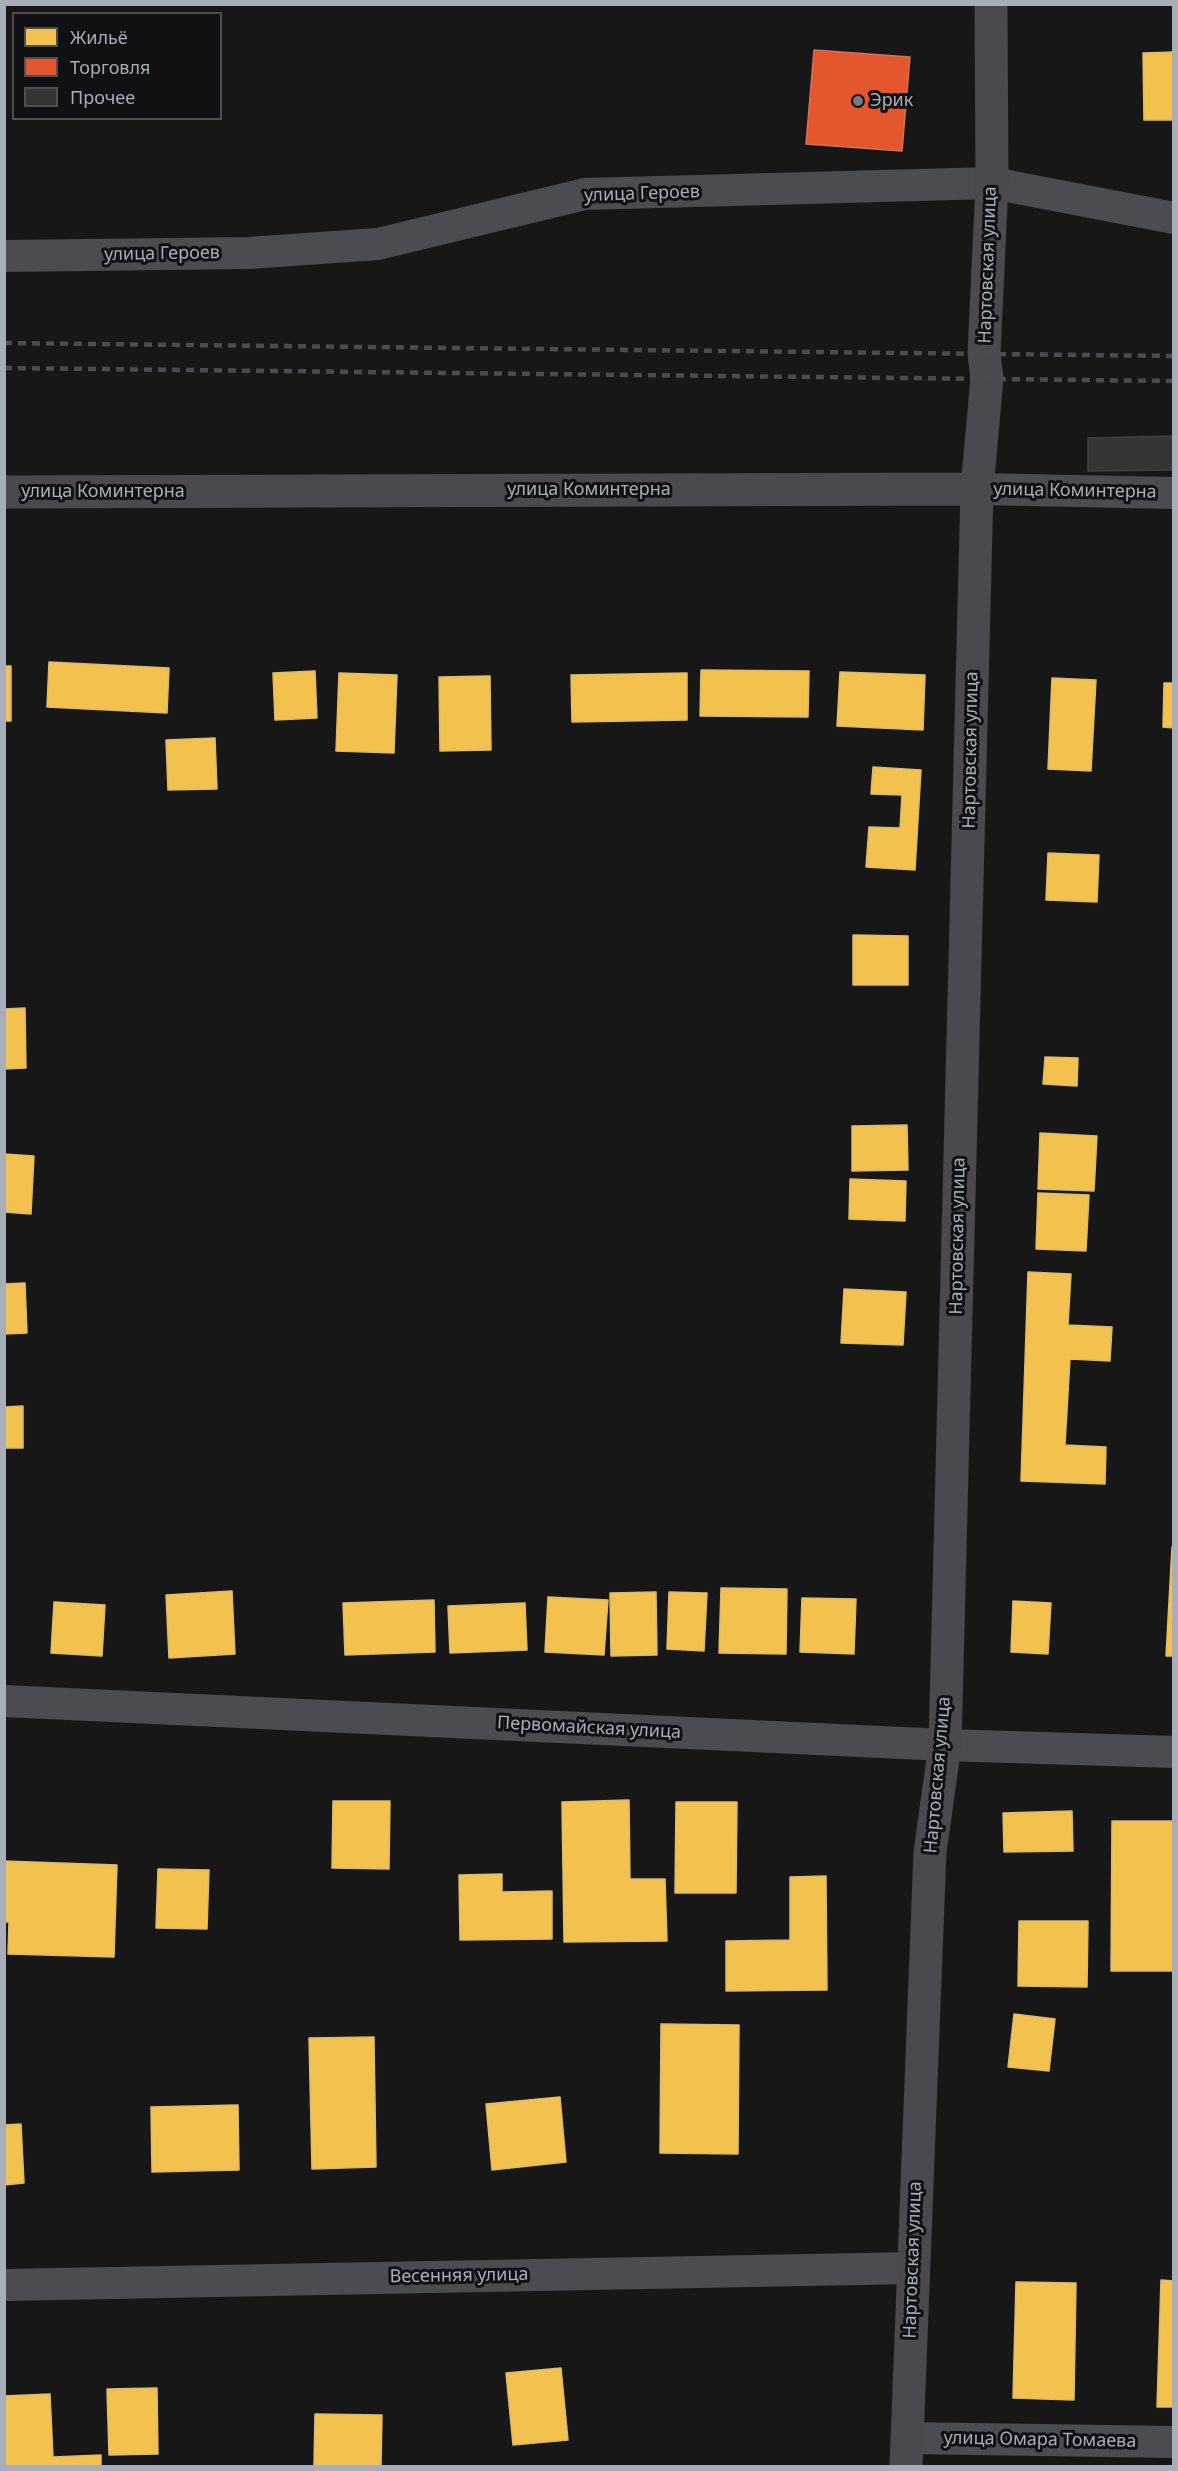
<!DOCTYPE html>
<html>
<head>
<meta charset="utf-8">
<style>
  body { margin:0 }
  #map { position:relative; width:1178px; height:2471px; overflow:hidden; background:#171717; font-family:"Noto Sans",sans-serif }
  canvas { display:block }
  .frame { position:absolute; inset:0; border:6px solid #a8adb8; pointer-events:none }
  .legend { position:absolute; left:12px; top:12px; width:210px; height:108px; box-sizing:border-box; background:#111113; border:2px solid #4d4f55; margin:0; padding:8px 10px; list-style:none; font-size:18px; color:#a8adb8 }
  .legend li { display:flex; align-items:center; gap:12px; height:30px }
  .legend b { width:30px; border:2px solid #4d4f55 }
</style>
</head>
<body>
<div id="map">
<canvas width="1178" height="2471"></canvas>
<div class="frame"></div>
<ul class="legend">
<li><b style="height:16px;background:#f2c14e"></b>Жильё</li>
<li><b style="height:16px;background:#e4572e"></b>Торговля</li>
<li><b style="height:16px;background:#353536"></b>Прочее</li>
</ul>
</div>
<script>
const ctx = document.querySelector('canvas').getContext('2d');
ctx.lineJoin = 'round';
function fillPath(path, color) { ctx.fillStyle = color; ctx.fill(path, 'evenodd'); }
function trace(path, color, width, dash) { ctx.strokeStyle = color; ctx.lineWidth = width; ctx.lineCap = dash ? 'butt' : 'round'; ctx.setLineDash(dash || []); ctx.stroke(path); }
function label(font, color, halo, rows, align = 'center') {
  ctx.font = font + ' "Noto Sans",sans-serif'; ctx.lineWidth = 6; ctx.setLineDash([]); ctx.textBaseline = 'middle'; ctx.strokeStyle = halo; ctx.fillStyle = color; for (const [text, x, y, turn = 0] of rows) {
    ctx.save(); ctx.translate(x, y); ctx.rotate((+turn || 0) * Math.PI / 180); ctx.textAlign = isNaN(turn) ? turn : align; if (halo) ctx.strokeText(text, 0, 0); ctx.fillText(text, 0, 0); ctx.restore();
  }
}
const homes = new Path2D(`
  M1174,52V120H1144L1143,53Z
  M49,662L169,668L167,713L47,707Z
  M4,666H11V721H4Z
  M701,670L809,671L808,717L700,716Z
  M315,671L317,718L275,720L273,673Z
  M840,672L925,675L923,730L837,726Z
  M339,673L397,675L394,753L336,751Z
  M687,673V720L572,722L571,675Z
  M490,676L491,750L440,751L439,677Z
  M1052,678L1096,680L1091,771L1048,769Z
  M1164,683H1174V728L1163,727Z
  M215,738L217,789L168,790L166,740Z
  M873,767L921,770L915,870L866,867L869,827L900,828L902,795L871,794Z
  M1048,853L1099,855L1097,902L1046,900Z
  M853,935L908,936V985H853Z
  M25,1008L26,1068L4,1069V1009Z
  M1045,1057L1078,1058L1077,1086L1043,1084Z
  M907,1125L908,1170L852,1171V1126Z
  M1040,1133L1097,1136L1094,1191L1038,1189Z
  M4,1154L34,1156L31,1214L4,1212Z
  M850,1179L906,1181L905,1221L849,1219Z
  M1038,1193L1089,1195L1086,1251L1036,1249Z
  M1028,1272L1071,1274L1068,1325L1112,1327L1110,1361L1070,1359L1065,1445L1106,1447L1105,1484L1021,1481Z
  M25,1283L27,1333L4,1334V1284Z
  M844,1289L906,1292L903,1345L841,1343Z
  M23,1406V1448H4V1407Z
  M1172,1547H1174V1656H1166Z
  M721,1588L787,1589L786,1654L719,1653Z
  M232,1591L235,1654L169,1658L166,1595Z
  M656,1592L657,1655L611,1656L610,1593Z
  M669,1592L707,1593L704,1651L667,1649Z
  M548,1597L608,1600L604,1655L545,1652Z
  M802,1598L856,1599L854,1654L800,1652Z
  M434,1600L435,1652L345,1655L343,1603Z
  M1013,1601L1051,1603L1048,1654L1011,1652Z
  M54,1602L105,1605L102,1656L51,1653Z
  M525,1603L527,1650L450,1653L448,1606Z
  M629,1800L630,1879H665L667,1941L564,1942L562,1802Z
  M333,1801H390L389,1869L332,1868Z
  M676,1802H737L736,1893H675Z
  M1072,1811L1073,1851L1004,1852L1003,1813Z
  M1112,1821H1174V1971H1111Z
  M4,1861L117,1865L114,1957L8,1954L9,1922H4Z
  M158,1869L209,1870L207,1929L156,1928Z
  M502,1874V1892L552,1891V1939L460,1940L459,1875Z
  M826,1876L827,1990L726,1991V1941L790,1940V1877Z
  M1019,1921H1088L1087,1987L1018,1986Z
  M1014,2014L1055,2019L1049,2071L1008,2067Z
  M661,2024L739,2025L738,2154L660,2153Z
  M374,2037L376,2167L312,2169L309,2038Z
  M560,2097L566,2162L492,2170L486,2104Z
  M238,2105L239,2170L152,2172L151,2107Z
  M21,2124L24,2183L4,2185V2125Z
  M1161,2280L1174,2281V2407H1157Z
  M1016,2282L1076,2283L1074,2400L1013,2398Z
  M561,2368L568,2440L513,2445L506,2373Z
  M157,2388L158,2454L109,2455L107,2389Z
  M50,2394L53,2457L101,2455V2466H4V2396Z
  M315,2414L382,2415L381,2466H314Z`);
fillPath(homes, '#f2c14e');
trace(homes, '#dcbb6e', 1.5);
const shops = new Path2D(`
  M814,50L910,57L902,151L806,144Z`);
fillPath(shops, '#e4572e');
trace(shops, '#d27157', 1.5);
const building = new Path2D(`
  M1174,436V470L1088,471V438Z`);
fillPath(building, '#353536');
trace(building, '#3f4043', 1.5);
trace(new Path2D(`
  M4,256L249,253L378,244L585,194L992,183L1174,218
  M977,489L1174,493
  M4,1701L945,1745L1174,1752
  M4,2285L913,2268
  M907,2438L1174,2442`), '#4b4c50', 32);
trace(new Path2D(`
  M4,492L977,489
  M906,2466L930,1852L945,1745L977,489L987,378L984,354L992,183L991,4`), '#4a4a4e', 33);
trace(new Path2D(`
  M4,343L1174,356
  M4,368L1174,381`), '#4b4c4f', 4.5, [8, 6]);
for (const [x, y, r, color] of [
  [858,101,6,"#757880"]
]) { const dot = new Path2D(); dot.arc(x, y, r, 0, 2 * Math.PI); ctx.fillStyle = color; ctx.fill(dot); trace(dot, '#111113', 2); }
label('18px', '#a8adb8', '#111113', [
  ["Эрик",870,101]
], 'left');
label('18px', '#a8adb8', '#111113', [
  ["улица Героев",642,194,-2],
  ["улица Героев",162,254,-1],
  ["Нартовская улица",988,265,-88],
  ["улица Коминтерна",589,490],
  ["улица Коминтерна",1075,491,1],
  ["улица Коминтерна",103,492],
  ["Нартовская улица",971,750,-89],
  ["Нартовская улица",958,1236,-89],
  ["Первомайская улица",589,1728,3],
  ["Нартовская улица",938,1775,-85],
  ["Нартовская улица",913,2260,-88],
  ["Весенняя улица",459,2276,-1],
  ["улица Омара Томаева",1040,2440,1]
]);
</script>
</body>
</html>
